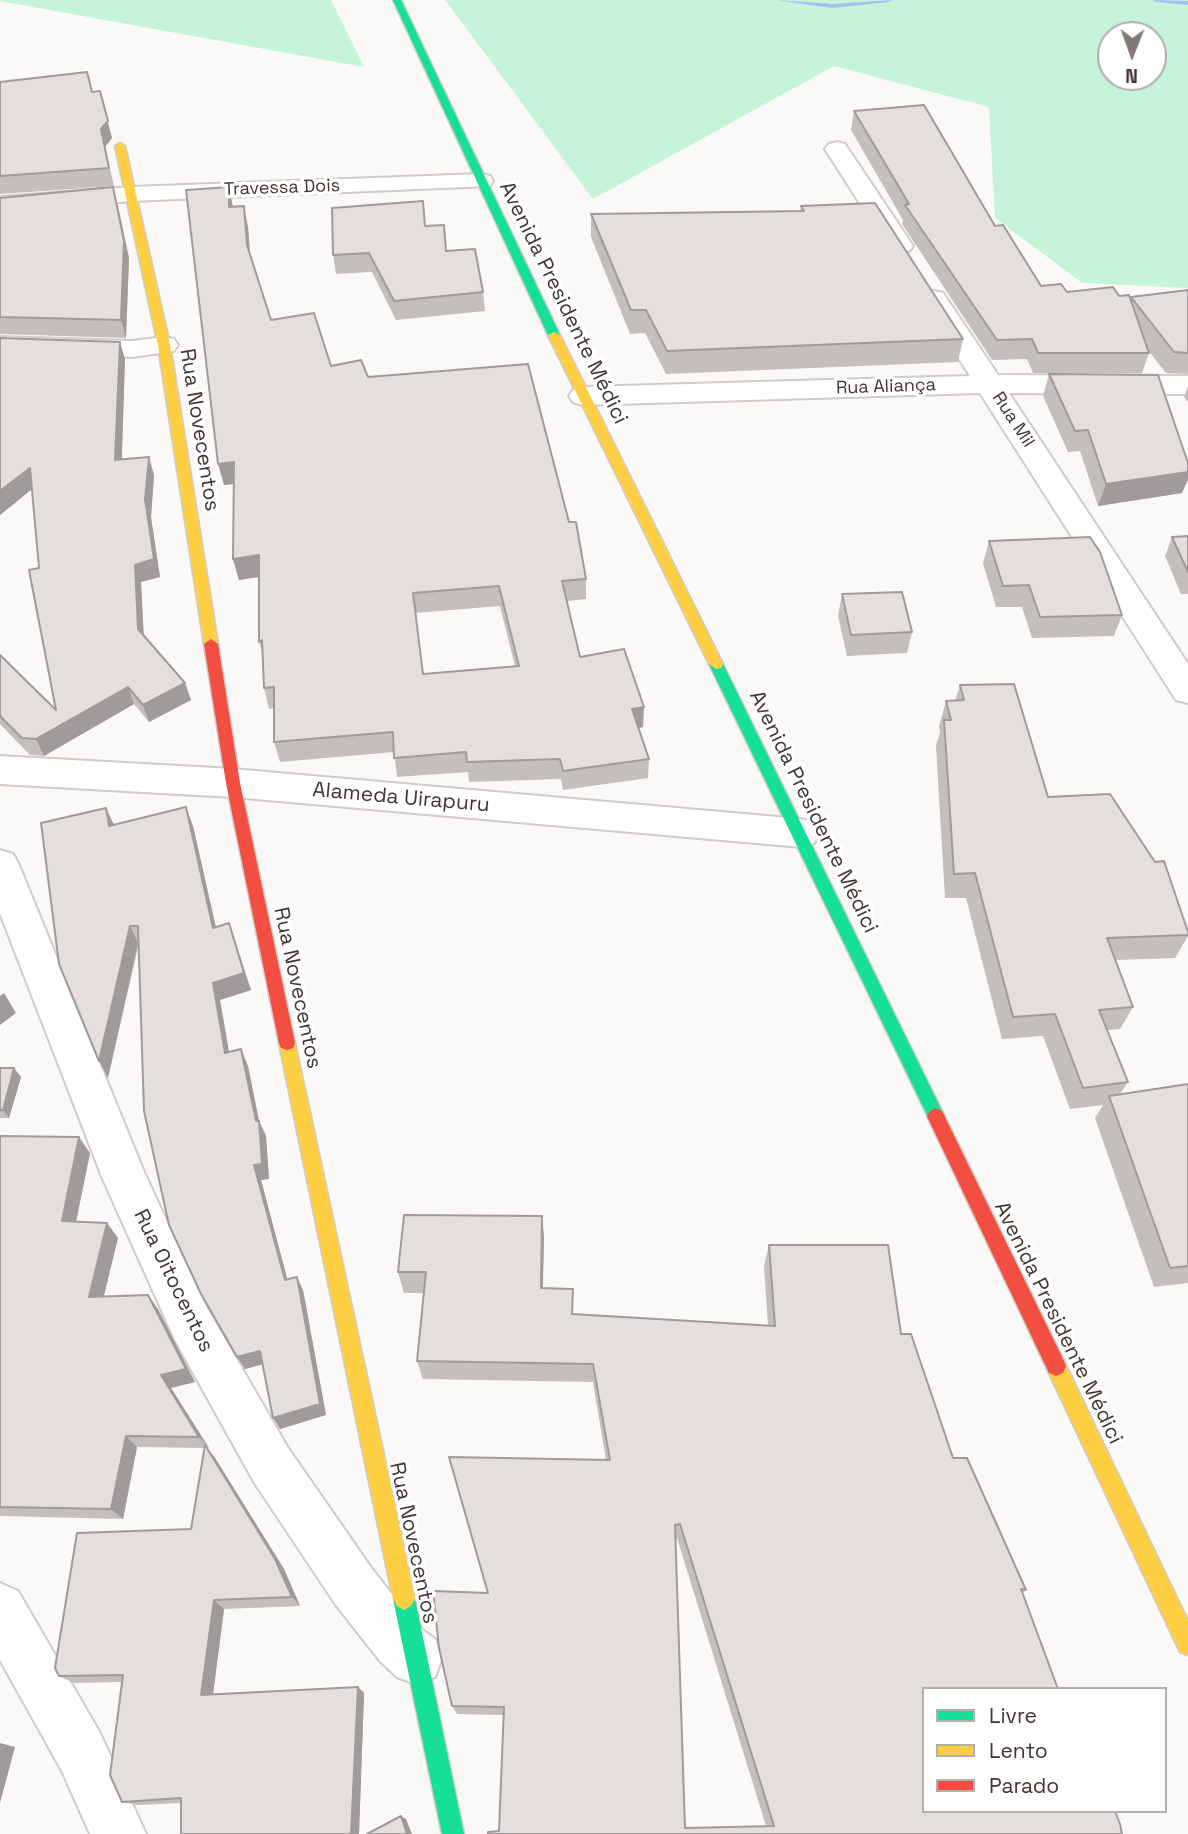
<!DOCTYPE html>
<html>
<head>
<meta charset="utf-8">
<style>
  body { margin:0 }
  #map { position:relative; width:1188px; height:1834px; overflow:hidden; background:#fbf9f7; font-family:"Space Grotesk",sans-serif }
  canvas { display:block }
  .legend { position:absolute; left:922px; top:1687px; width:245px; height:126px; box-sizing:border-box; background:#fff; border:2px solid #b2afad; margin:0; padding:9px 12px; list-style:none; font-size:21px; color:#3f3631 }
  .legend li { display:flex; align-items:center; gap:14px; height:35px }
  .legend b { width:35px; border:2px solid #b2afad }
  .north { position:absolute; left:1097px; top:21px; width:70px; height:70px; box-sizing:border-box; background:#fff; border:2px solid #b2afad; border-radius:50%; rotate:181deg; font-size:19px; font-weight:700; line-height:28px; text-align:center; color:#3f3631 }
  .north::after { content:''; display:block; margin:auto; width:24px; height:32px; background:#817a76; clip-path:polygon(50% 0,100% 100%,50% 72%,0 100%) }
</style>
</head>
<body>
<div id="map">
<canvas width="1188" height="1834"></canvas>
<ul class="legend">
<li><b style="height:9px;background:#16e098"></b>Livre</li>
<li><b style="height:9px;background:#ffcf43"></b>Lento</li>
<li><b style="height:9px;background:#f24e42"></b>Parado</li>
</ul>
<div class="north">N</div>
</div>
<script>
const ctx = document.querySelector('canvas').getContext('2d');
ctx.lineJoin = 'round';
function fillPath(path, color) { ctx.fillStyle = color; ctx.fill(path, 'evenodd'); }
function trace(path, color, width, dash) { ctx.strokeStyle = color; ctx.lineWidth = width; ctx.lineCap = dash ? 'butt' : 'round'; ctx.setLineDash(dash || []); ctx.stroke(path); }
function label(font, color, halo, rows, align = 'center') {
  ctx.font = font + ' "Space Grotesk",sans-serif'; ctx.lineWidth = 7; ctx.setLineDash([]); ctx.textBaseline = 'middle'; ctx.strokeStyle = halo; ctx.fillStyle = color; for (const [text, x, y, turn = 0] of rows) {
    ctx.save(); ctx.translate(x, y); ctx.rotate((+turn || 0) * Math.PI / 180); ctx.textAlign = isNaN(turn) ? turn : align; if (halo) ctx.strokeText(text, 0, 0); ctx.fillText(text, 0, 0); ctx.restore();
  }
}
fillPath(new Path2D(`
  M0,0H331L364,67L0,1Z
  M445,0H1188V288L1082,283L995,218L989,107L834,66L593,199ZM1111,35H1153V77H1111Z`), '#c6f4d8');
fillPath(new Path2D(`
  M776,0L832,4L893,0L889,2L832,8Z
  M1153,0L1188,1V5L1157,2Z`), '#a6bff1');
const street = new Path2D(`
  M837,142L845,144L913,246L909,251L900,254L891,251L887,246L825,149L829,144Z
  M481,174L490,176L493,181L490,186L131,201L0,213V197L131,187Z
  M934,291L943,293L998,375L1188,376V394L1009,393L1188,664V703L1176,700L980,393L583,405L573,402L569,396L573,390L583,387L970,376L921,299L925,293Z
  M0,337L132,341L164,337L174,339L178,345L174,351L132,357L0,353Z
  M0,756L233,769L801,819L814,823L819,833L814,843L801,847L233,797L0,784Z
  M0,850L13,854L19,865L144,1172L207,1308L288,1448L372,1569L416,1625L435,1639L442,1658L435,1677L416,1684L397,1677L380,1661L336,1605L254,1482L175,1340L102,1177L0,913Z
  M0,1583L18,1591L100,1733L146,1834H90L62,1771L0,1660Z`);
const fast = new Path2D(`
  M393,0H401L560,335L558,337L548,335Z
  M716,659L723,664L942,1111L945,1116L942,1121L936,1124L930,1121L709,664Z
  M404,1588L411,1592L415,1599L464,1834H442L393,1599L397,1592Z`);
const slow = new Path2D(`
  M120,143L125,146L170,345L218,644L211,649L204,644L158,345L115,146Z
  M554,332L560,335L723,664L721,668L716,669L709,664L548,335Z
  M287,1036L293,1038L295,1043L415,1599L411,1606L404,1610L397,1606L393,1599L279,1043L281,1038Z
  M1056,1356L1063,1359L1188,1621V1655L1180,1652L1049,1373L1046,1366L1049,1359Z`);
const jam = new Path2D(`
  M211,639L218,644L240,783L295,1043L293,1048L287,1050L281,1048L279,1043L226,783L204,644Z
  M936,1108L942,1111L1063,1359L1066,1366L1063,1373L1056,1376L1049,1373L927,1116L930,1111Z`);
trace(street, '#d1ccc9', 4);
trace(fast, '#d1ccc9', 3);
trace(slow, '#d1ccc9', 3);
trace(jam, '#d1ccc9', 3);
fillPath(street, '#fefefe');
fillPath(fast, '#16e098');
fillPath(slow, '#ffcf43');
fillPath(jam, '#f24e42');
fillPath(new Path2D(`
  M0,82L93,92L112,138L105,147L114,186L0,194Z
  M854,111L995,226L1041,286L1067,292L1119,296L1130,298L1131,297L1188,290V374L1166,373L1147,349L1149,353L1142,373H1033L1027,359L992,360L902,224L903,220L851,130Z
  M229,187L233,207L248,227L250,255L271,320L331,366L368,377L569,522L586,579V599L567,601L580,657L643,727L639,728L649,759L648,778L563,790L561,779L469,782L468,772L397,777L394,752L280,762L274,742V708L269,709L264,688L263,655L259,642V577L239,580L233,559L234,484L224,485ZM500,606L515,666L423,674L415,613Z
  M0,198L118,205L129,258L126,338L0,334Z
  M801,206L963,339L958,362L666,374L645,333L630,334L591,237V214L800,212Z
  M425,226L483,292L485,311L396,320L372,272L336,274L333,255Z
  M0,338L125,359L122,459L154,475L151,517L160,577L141,582L144,635L185,683L191,700L149,722L134,704L44,756L30,755L0,724V655L56,710L39,568L32,489L0,515Z
  M1049,374L1188,463V479L1182,493L1098,506L1080,451L1068,452L1043,396Z
  M1188,386V402L1184,397Z
  M1188,536V594H1181L1165,556L1172,537Z
  M989,541L1122,615L1114,636L1032,638L1022,607H996L983,563Z
  M842,594L912,632L907,653L847,656L838,616Z
  M960,685L1048,797L1188,932V936L1175,958L1116,960L1133,1007L1120,1029L1107,1030L1128,1082L1120,1094L1188,1084V1283L1154,1287L1095,1118L1103,1105L1070,1109L1043,1036L1002,1039L966,898H945L936,746L940,732L939,726L946,701H955Z
  M114,825L193,826L216,927L235,941L251,990L220,1000L229,1052L248,1066L259,1121L266,1136L269,1179L261,1180L287,1279L303,1290L326,1415L280,1429L263,1364L245,1369L139,943L108,1078Z
  M0,1068L21,1077L9,1118H0Z
  M0,1136L90,1153L76,1222L107,1223L118,1238L104,1296L158,1309L195,1382L171,1388L209,1448H207L215,1458L284,1569L300,1606L224,1609L213,1695L358,1687L364,1693L359,1834H181V1803L136,1805L122,1802V1682L74,1683L59,1676L191,1529L204,1448L137,1447L123,1519L0,1516Z
  M542,1216L544,1238L543,1288L574,1314L768,1326L764,1266L769,1245L901,1334L953,1458L1026,1590L924,1689L1120,1824L499,1831L504,1715L457,1714L452,1706L488,1593L606,1460L593,1382L423,1379L417,1361L424,1293H404L398,1272ZM676,1538H677L766,1826L685,1828Z`), '#c4bfbd');
fillPath(new Path2D(`
  M100,91L112,138L105,147L114,186L101,129Z
  M113,187L129,258L126,338L121,320Z
  M229,187L233,208L229,207Z
  M244,206L248,227L251,265L247,245Z
  M120,342L125,359L121,478L115,460Z
  M149,457L154,475L151,517L160,577L141,582L144,646L138,629L135,565L145,499Z
  M234,462L239,483L224,485L218,464Z
  M30,468L37,485L0,515V491Z
  M1188,472V479L1182,493L1098,506L1106,484Z
  M259,555L264,576L239,580L233,559Z
  M185,683L191,700L149,722L143,705Z
  M128,687L134,704L44,756L36,739Z
  M644,707L643,727L631,729L632,709Z
  M186,807L193,826L220,946L213,928Z
  M106,808L115,827L109,826Z
  M229,923L251,990L220,1000L232,1070L225,1053L213,983Z
  M130,926L138,943L108,1078L99,1061Z
  M4,993L16,1013L0,1025V996Z
  M241,1049L248,1066L259,1121L266,1136L269,1179L261,1180L291,1293L285,1280L254,1165L256,1121Z
  M14,1068L21,1077L9,1118L3,1110Z
  M79,1137L90,1153L73,1236L62,1221Z
  M542,1216L544,1238L542,1308L541,1288Z
  M107,1223L118,1238L100,1311L89,1297Z
  M297,1277L303,1290L326,1415L280,1429L273,1418Z
  M148,1295L158,1309L195,1382L171,1388L209,1448L199,1437L161,1375Z
  M260,1351L267,1363L245,1369L237,1357Z
  M126,1436L137,1447L123,1519L111,1509Z
  M205,1445L215,1458L284,1569L300,1606L292,1597Z
  M214,1600L224,1609L212,1702L201,1695Z
  M358,1687L364,1693L359,1834H351Z
  M0,1743L15,1747L0,1803Z
  M401,1816L406,1819L412,1834H407Z`), '#a09b9a');
const building = new Path2D(`
  M87,72L92,92L100,91L108,121L101,129L109,168L0,176V82Z
  M924,105L995,226L1003,225L1041,286L1061,284L1067,292L1113,287L1119,296L1129,295L1149,353H1038L1032,339L997,340L905,205L909,204L854,111Z
  M113,187L124,241L121,320L0,317V198Z
  M229,187V207L244,206L247,245L271,320L314,313L331,366L361,360L368,377L528,364L569,522H576L586,579L562,581L580,657L624,649L644,707L632,709L649,759L563,771L560,759L467,762L466,752L394,758L393,732L274,742V687L264,688L262,640L259,642V555L233,559L234,462L218,464L186,190ZM499,586L519,666L423,674L413,593Z
  M423,201L425,226L444,225L446,251L475,249L483,292L394,301L369,253L333,255L332,208Z
  M875,203L963,339L667,351L646,310H631L591,214L804,211L801,206Z
  M1188,290V353L1174,352L1131,297Z
  M0,338L120,342L115,460L149,457L145,499L154,559L135,565L138,629L185,683L143,705L128,687L36,739L22,738L0,716V655L56,710L29,570L39,568L30,468L0,491Z
  M1049,374L1158,375L1188,463V472L1106,484L1088,430L1075,431Z
  M1188,536V572L1172,537Z
  M1090,537L1100,552L1122,615L1040,617L1029,585L1003,586L989,541Z
  M902,592L912,632L851,635L842,594Z
  M1014,684L1048,797L1110,794L1155,862L1164,861L1188,932V935L1107,938L1133,1007L1099,1010L1128,1082L1083,1088L1055,1014L1013,1017L975,873L954,874L944,720H951L946,701L964,700L960,685Z
  M186,807L213,928L229,923L244,973L213,983L225,1053L241,1049L256,1121H259L262,1164L254,1165L285,1280L297,1277L320,1404L273,1418L260,1351L237,1357L201,1294L169,1225L144,1111L138,926H130L99,1061L59,964L41,823L106,808L109,826Z
  M0,1068H14L3,1110H0Z
  M1188,1084V1266L1170,1268L1109,1096Z
  M0,1136L79,1137L62,1221L107,1223L89,1297L148,1295L186,1369L161,1375L199,1437L126,1436L111,1509L0,1507Z
  M404,1215L542,1216L541,1288L573,1289L572,1314L775,1326L769,1245H888L901,1334H911L953,1458H967L1026,1590L1021,1589L1058,1689H924V1811H1115L1120,1824L1122,1834H488V1832L499,1831L504,1707L452,1706L439,1648L433,1591L488,1593L449,1457L610,1460L593,1364L417,1361L426,1272H398ZM680,1524L774,1826L685,1828L675,1525Z
  M205,1445L275,1559L292,1597L214,1600L201,1695L358,1687L351,1834H181V1798L122,1802L110,1775L123,1675L59,1676L55,1668L77,1533L191,1529Z
  M401,1816L407,1834H367Z`);
fillPath(building, '#e4dedc');
trace(building, '#a09b9a', 2);
label('18px', '#3f3631', '#fff', [
  ["Travessa Dois",282,188,-2],
  ["Rua Aliança",886,387,-2],
  ["Rua Mil",1013,420,57]
]);
label('21px', '#3f3631', '#fff', [
  ["Avenida Presidente Médici",563,303,64],
  ["Rua Novecentos",199,430,81],
  ["Alameda Uirapuru",401,798,5],
  ["Avenida Presidente Médici",813,812,64],
  ["Rua Novecentos",297,988,78],
  ["Rua Oitocentos",173,1281,64],
  ["Avenida Presidente Médici",1058,1323,64],
  ["Rua Novecentos",413,1543,78]
]);
</script>
</body>
</html>
